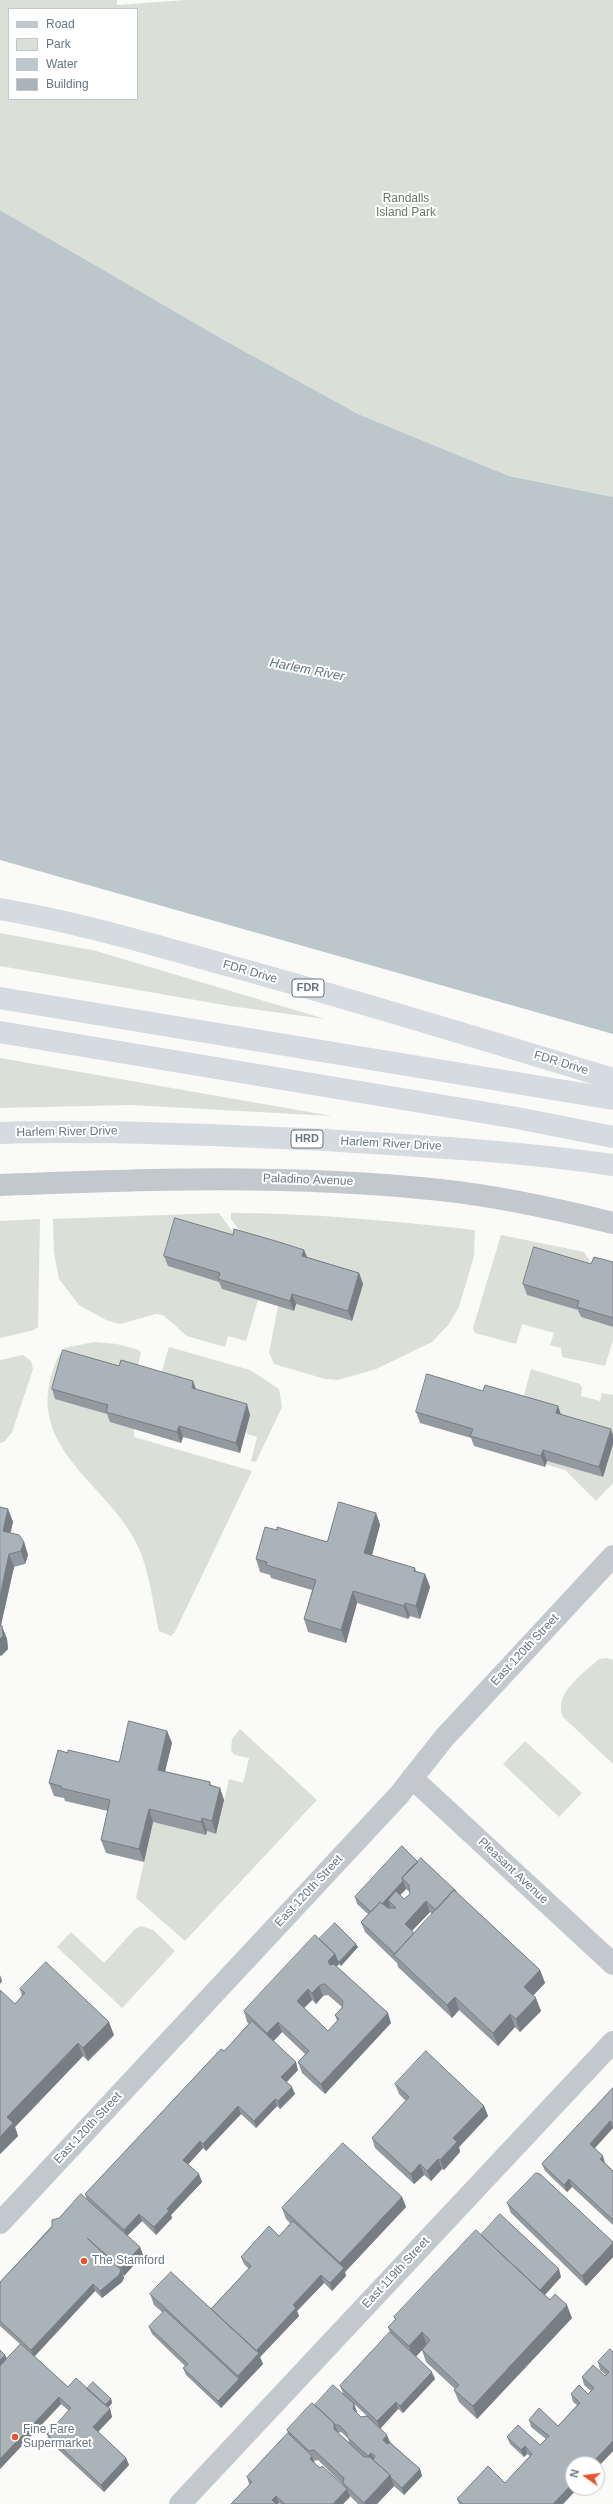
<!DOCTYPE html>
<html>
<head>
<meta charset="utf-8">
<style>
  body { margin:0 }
  #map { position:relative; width:613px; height:2504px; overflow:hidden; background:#fafaf8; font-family:Arial,sans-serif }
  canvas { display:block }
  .legend { position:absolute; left:8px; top:8px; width:130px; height:92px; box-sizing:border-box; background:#fff; border:1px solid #c1c8cd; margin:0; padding:5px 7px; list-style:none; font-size:12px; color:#657683 }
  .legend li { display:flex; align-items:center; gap:8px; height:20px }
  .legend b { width:20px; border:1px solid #c1c8cd }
  .north { position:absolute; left:565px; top:2456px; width:40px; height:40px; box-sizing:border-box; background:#fff; border:1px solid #c1c8cd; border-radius:50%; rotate:284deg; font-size:11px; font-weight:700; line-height:16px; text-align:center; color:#657683 }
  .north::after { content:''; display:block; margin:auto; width:14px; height:18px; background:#e4572e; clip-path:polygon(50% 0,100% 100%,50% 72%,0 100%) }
</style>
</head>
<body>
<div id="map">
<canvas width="613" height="2504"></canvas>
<ul class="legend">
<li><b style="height:5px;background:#c3c8cc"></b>Road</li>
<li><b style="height:11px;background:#dadfd7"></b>Park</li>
<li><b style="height:11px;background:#bbc7cb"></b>Water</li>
<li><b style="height:11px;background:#aab3b9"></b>Building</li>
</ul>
<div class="north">N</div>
</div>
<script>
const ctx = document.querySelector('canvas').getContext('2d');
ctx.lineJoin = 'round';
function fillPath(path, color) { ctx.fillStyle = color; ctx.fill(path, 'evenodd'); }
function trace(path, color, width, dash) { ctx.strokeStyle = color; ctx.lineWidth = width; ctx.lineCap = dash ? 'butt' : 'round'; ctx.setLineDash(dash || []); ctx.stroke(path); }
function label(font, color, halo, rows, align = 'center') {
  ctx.font = font + ' Arial,sans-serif'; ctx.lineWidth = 4; ctx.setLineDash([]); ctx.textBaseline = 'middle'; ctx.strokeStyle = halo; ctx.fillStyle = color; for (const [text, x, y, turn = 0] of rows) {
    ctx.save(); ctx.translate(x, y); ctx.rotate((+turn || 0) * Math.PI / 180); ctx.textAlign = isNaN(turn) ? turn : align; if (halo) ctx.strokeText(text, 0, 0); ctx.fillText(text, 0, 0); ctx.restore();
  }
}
fillPath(new Path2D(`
  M0,0H117V5L186,0H613V497L509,476L358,414L224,340L0,210ZM9,9H137V99H9Z
  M0,933L96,951L325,1019L230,1006L0,966Z
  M0,1058L332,1116L131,1105L0,1108Z
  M219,1213L238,1239L222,1289L258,1300L246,1341L228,1336L225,1347L187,1336L163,1315L156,1314L120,1324L106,1320L79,1305L59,1279L54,1253L53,1219Z
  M231,1213C313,1213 393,1221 475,1230L474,1256L459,1307L449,1324L432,1342L376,1369L338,1380L325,1379L274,1364L269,1353L278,1306L294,1311L296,1304L351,1321L241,1232L231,1219Z
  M40,1219L38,1327L34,1330L0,1338V1221Z
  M501,1235L584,1252L596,1270L581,1317L613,1327V1340L605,1366L562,1357L561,1348L550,1345L554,1333L522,1324L516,1344L475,1333L473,1328Z
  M94,1342L117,1344L139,1350L141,1353L136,1374L112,1416L134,1429V1437L252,1471L175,1632L171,1636L159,1631C152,1600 149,1564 133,1537C103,1483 31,1448 51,1377C54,1367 57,1355 65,1348Z
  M169,1347L250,1370L279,1389L282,1407L256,1462L251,1461L257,1437L247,1434L246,1431L250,1415L159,1381Z
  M23,1355L31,1361L33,1369L12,1432L4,1442L0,1443V1360Z
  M531,1369L580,1384L582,1387L581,1396L600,1401L602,1393L613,1395V1438L523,1399Z
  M613,1444V1483L596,1501L565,1470L545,1464L547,1461L603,1477Z
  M606,1658L613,1660V1764L563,1717C553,1693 583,1674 599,1659Z
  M240,1729L317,1800L185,1941L136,1898L153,1822L217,1833L229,1779L243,1783L249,1758L235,1755L231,1751L232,1739Z
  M525,1741L582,1793L559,1817L503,1764Z
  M141,1926L153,1930L175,1951L122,2008L57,1947L71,1932L104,1963L135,1929Z`), '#dadfd7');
fillPath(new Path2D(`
  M0,210L224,340L358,414L509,476L613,497V1034L0,860Z`), '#bbc7cb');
trace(new Path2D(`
  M0,1185C147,1179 293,1174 440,1190C498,1196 557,1209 613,1223
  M412,1778L613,1964
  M0,2223L399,1795L444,1738L613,1556
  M180,2504L613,2042`), '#c3c8cc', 22);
trace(new Path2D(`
  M0,909C78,922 154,945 230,966C358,1001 485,1040 613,1079
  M0,998L613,1099
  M0,1032L517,1118L613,1137
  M0,1133C108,1130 216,1135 324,1140C421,1146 517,1151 613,1165`), '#d6dbdf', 22);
fillPath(new Path2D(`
  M233,1235L304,1250L307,1257L359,1273L363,1284L352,1321L296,1304L294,1311L222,1289L219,1282L168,1266L164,1256Z
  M613,1262V1327L581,1317L578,1310L527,1295L523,1284L591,1264Z
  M52,1389L196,1390L250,1415L240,1453L183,1437L181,1443L110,1422L107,1414L55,1399Z
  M483,1391L558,1406L561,1414L613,1435V1444L603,1477L547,1461L545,1467L474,1446L471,1438L420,1423L416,1412Z
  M0,1507L8,1509L13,1522L10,1533L24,1542L28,1555L25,1564L14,1567L1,1625L7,1639L8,1649L1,1656L0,1655Z
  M376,1513L380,1525L372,1555L415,1568L416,1571L425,1574L430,1587L420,1619L410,1616L408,1619L357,1603L346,1643L308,1632L304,1619L312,1590L271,1578L270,1575L260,1572L256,1559L277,1530L327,1542Z
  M167,1731L172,1743L165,1772L210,1782L211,1785L220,1788L224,1800L216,1834L207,1831L206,1835L153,1822L144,1862L106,1853L101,1840L108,1811L65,1801L64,1798L54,1796L49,1783L68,1753L119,1762Z
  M418,1862L456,1891L457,1893L540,1970L545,1983L533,1995L541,2011L520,2032L515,2027L498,2046L459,2010L452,2018L398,1967L397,1963L365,1932L361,1922L368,1914L357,1904L355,1897ZM406,1889L410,1892V1894L404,1899L400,1895ZM430,1912L432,1914L414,1933L412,1931Z
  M319,1939L358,1947L341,1966L339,1964L336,1967L391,2023L325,2094L302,2073L298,2062L305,2054L282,2032L273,2041L298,2070L287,2082L295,2094L280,2109L277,2106L256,2128L241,2114L206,2151L203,2148L188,2164L202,2182L171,2215L172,2218L156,2235L142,2221L127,2236L140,2247L143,2255L124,2276L122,2274L124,2278L122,2282L102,2298L95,2291L34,2357L68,2387L87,2389L111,2399L112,2403L108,2408L110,2409L112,2417L98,2432L126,2458L129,2465L104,2492L49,2441L47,2434L69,2411L61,2404L0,2469V2350L5,2355L7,2359L20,2344L0,2326V2282L59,2218L87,2200L85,2194L224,2051L249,2024L247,2022L244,2011ZM328,1995L342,2007L335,2015L337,2021L328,2031L304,2008L312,2000L316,2004L323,1996Z
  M20,1989L114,2035L88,2061L83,2056L15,2127L18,2136L0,2154L15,2004L22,1996Z
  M395,2084L484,2106L488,2116L459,2147L460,2152L444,2170L442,2169L431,2181L424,2175L414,2184L375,2148L372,2138L406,2101L399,2094Z
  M613,2088V2128L595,2148L605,2163L613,2171V2225L572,2187L567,2192L545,2171L542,2164Z
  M402,2197L406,2207L345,2272L346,2276L332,2291L324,2283L297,2311L299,2316L260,2357L263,2364L221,2408L186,2375L183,2368L185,2366L152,2334L149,2327L163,2313L154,2305L150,2294L211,2309L249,2269L244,2264L241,2257L279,2236L291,2224L286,2219L282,2208Z
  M507,2203L613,2242V2257L586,2286L511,2213Z
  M481,2235L561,2277L545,2295L572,2318L477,2419L459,2402L454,2390L455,2389L426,2362L422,2350L416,2357L435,2379L403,2413L398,2409L380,2429L390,2442L420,2469L422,2476L404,2495L394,2486L377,2504H358L350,2496L343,2504H280L249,2484L247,2477L288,2433L287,2430L315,2405L343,2393L340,2386L390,2332L388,2327L395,2320L394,2317ZM354,2404L367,2416L361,2417L357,2413V2412ZM341,2432L348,2438L349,2443L338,2433ZM318,2460L344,2486L320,2468L315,2464L314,2461Z
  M613,2352V2451L597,2468V2464L578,2488L563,2504H459L457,2499L505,2483L530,2456L527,2454L524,2457L510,2444L507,2437L540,2445L546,2439L531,2427L529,2420L558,2426L577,2405L573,2402L571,2394H588L591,2391L584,2385L582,2377L605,2376L606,2375L600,2370L598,2362Z`), '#929a9f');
fillPath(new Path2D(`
  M304,1250L308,1260L302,1256Z
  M359,1273L363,1284L352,1321L348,1311Z
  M292,1294L296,1304L294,1311L290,1301Z
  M193,1381L197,1392L192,1388Z
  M247,1404L250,1415L240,1453L236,1443Z
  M558,1406L561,1416L556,1413Z
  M179,1426L183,1437L181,1443L177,1432Z
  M611,1429L613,1435V1444L603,1477L599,1467Z
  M543,1450L547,1461L545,1467L541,1456Z
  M8,1509L13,1522L8,1543L3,1531Z
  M376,1513L380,1525L369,1566L364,1553Z
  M24,1542L28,1555L25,1564L21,1551Z
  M9,1554L14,1567L0,1629V1596Z
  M425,1574L430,1587L420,1619L416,1606Z
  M353,1591L357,1603L346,1643L341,1630Z
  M405,1603L410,1616L408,1619L404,1606Z
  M2,1626L7,1639L8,1649L1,1656L0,1654V1639Z
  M167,1731L172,1743L162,1783L158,1770Z
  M220,1788L224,1800L216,1834L212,1821Z
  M149,1809L153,1822L144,1862L139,1849Z
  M202,1818L207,1831L206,1835L201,1822Z
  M403,1881L406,1889L392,1904L388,1900L390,1906L376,1921L373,1914Z
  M426,1901L430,1912L408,1935L405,1924Z
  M356,1944L358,1947L341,1966L339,1962Z
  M335,1954L339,1964L332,1971L328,1961Z
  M540,1970L545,1983L529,2000L524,1987Z
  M0,1975L2,1981L0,1984Z
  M319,1986L323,1996L316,2004L312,1993Z
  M308,1989L312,2000L300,2012L297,2001Z
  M455,1997L459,2010L452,2018L447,2005Z
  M536,1998L541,2011L520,2032L516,2019Z
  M388,2013L391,2023L325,2094L321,2084Z
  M510,2014L515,2027L498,2046L493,2033Z
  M109,2022L114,2035L88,2061L83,2048Z
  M278,2022L282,2032L271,2044L267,2033Z
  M78,2043L83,2056L15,2127L18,2136L0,2154V2137L7,2117Z
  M296,2062L298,2070L284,2084L281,2077Z
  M292,2087L295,2094L280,2109L278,2101Z
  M275,2099L277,2106L256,2128L254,2121Z
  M238,2106L241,2114L206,2151L203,2144Z
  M484,2106L488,2116L459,2147L460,2152L444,2170L440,2160L453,2138Z
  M610,2121L613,2128L592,2151L590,2144Z
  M200,2141L203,2148L186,2167L183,2160Z
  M603,2156L605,2163L600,2159Z
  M438,2159L442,2169L431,2181L427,2171Z
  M420,2164L424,2175L414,2184L411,2174Z
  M199,2174L202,2182L171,2215L172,2218L156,2235L154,2227L167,2209Z
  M569,2179L572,2187L567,2192L564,2185Z
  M402,2197L406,2207L345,2272L346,2276L332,2291L330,2283L343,2269L340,2263Z
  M139,2214L142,2221L126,2237L124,2230Z
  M613,2243V2257L586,2286L582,2276Z
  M140,2247L143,2255L124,2276L121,2268Z
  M559,2269L561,2277L541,2299L538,2292Z
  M121,2270L124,2278L122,2282L102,2298L100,2291Z
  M321,2275L324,2283L297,2311L299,2316L260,2357L263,2364L221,2408L218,2401L239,2379L238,2376L255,2352L293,2305Z
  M93,2284L95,2291L34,2357L31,2350Z
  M567,2305L572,2318L477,2419L473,2406Z
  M422,2332L427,2345L413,2359L409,2346Z
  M5,2355L8,2362L0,2370V2360Z
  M432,2372L435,2379L403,2413L400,2406Z
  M59,2397L61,2404L0,2469V2459Z
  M111,2399L112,2403L106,2410L104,2406Z
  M396,2402L398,2409L380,2429L377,2421Z
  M354,2404L357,2412L356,2417L353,2409Z
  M110,2409L112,2417L96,2434L93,2427Z
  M334,2423L338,2433L334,2429Z
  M387,2435L390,2442L385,2448L383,2440Z
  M613,2441V2451L597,2468V2464H591Z
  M525,2446L527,2454L524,2457L521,2450Z
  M371,2453L374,2460L368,2456Z
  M312,2456L315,2464L310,2459Z
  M126,2458L129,2465L104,2492L101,2485Z
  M420,2469L422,2476L404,2495L402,2488Z
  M390,2475L394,2486L377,2504H365L364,2503Z
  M573,2483V2488H578L563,2504H553Z
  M347,2489L350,2497L343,2504H333Z
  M276,2496L279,2503L278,2504H273L272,2500Z`), '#777d82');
const building = new Path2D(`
  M175,1218L233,1235L234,1229L279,1242L304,1250L302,1256L359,1273L348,1311L292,1294L290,1301L218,1279L220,1273L164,1256Z
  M534,1247L591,1264L594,1257L613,1262V1318L577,1307L579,1301L523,1284Z
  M63,1350L119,1366L121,1360L193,1381L192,1388L247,1404L236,1443L179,1426L177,1432L106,1412L108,1405L52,1389Z
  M427,1374L483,1391L485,1385L558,1406L556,1413L611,1429L599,1467L543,1450L541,1456L470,1436L473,1429L416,1412Z
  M339,1502L376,1513L364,1553L415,1568L414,1571L425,1574L416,1606L405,1603L404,1606L353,1591L341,1630L304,1619L316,1580L266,1565L267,1562L256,1559L265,1527L277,1530V1527L327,1542Z
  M0,1507L8,1509L3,1531L19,1535L24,1542L21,1551L9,1554L0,1596Z
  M0,1625L2,1626L3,1636L0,1639Z
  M129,1721L167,1731L158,1770L210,1782L209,1785L220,1788L212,1821L202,1818L201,1822L149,1809L139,1849L101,1840L110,1800L61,1788V1786L49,1783L58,1750L68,1753V1750L119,1762Z
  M402,1846L418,1862L402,1878L403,1881L382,1904L380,1902L371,1912L355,1897Z
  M421,1858L456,1891V1892L454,1890L436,1910L426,1901L405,1924L414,1933L395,1954L361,1922L380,1902L388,1908H396L388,1900L396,1891L404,1899L410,1894L409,1885L402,1878Z
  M454,1890L540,1970L524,1987L536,1998L516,2019L510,2014L493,2033L455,1997L447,2005L394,1955Z
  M335,1923L356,1944L339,1962L337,1960L335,1954L319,1939Z
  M315,1935L335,1954L328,1961L330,1965L334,1964L388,2013L321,2084L298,2062L309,2051L278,2022L267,2033L244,2011ZM325,1984L343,2001L342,2008L335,2015L339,2019L328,2031L297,2001L308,1989L312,1993L319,1986Z
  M46,1962L109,2022L83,2048L78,2043L7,2117L13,2123L0,2137V1990L15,2004L25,1993L20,1989Z
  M252,2021L296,2062L281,2077L292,2087L278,2101L275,2099L254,2121L238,2106L203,2144L200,2141L183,2160L199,2174L167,2209L169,2211L154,2227L139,2214L124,2230L85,2194L221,2049L224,2051Z
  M426,2051L484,2106L453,2138L457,2142L440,2160L438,2159L427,2171L420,2164L411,2174L372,2138L409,2097L395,2084Z
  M613,2088V2124L610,2121L590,2144L603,2156L600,2159L613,2171V2220L569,2179L564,2185L542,2164Z
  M343,2143L402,2197L340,2263L282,2208Z
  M536,2173L540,2174L613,2242V2243L582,2276L507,2203Z
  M81,2194L140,2247L121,2268L87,2238L121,2270L119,2275L100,2291L93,2284L31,2350L0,2321V2282L52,2227V2220L59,2218Z
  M500,2214L559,2269L540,2290L481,2235Z
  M293,2221L344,2268L330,2283L321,2275L293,2305L296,2308L256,2351L211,2309L251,2266L241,2257L269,2226L279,2236Z
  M476,2230L550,2300L555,2294L567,2305L473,2406L454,2390L459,2385L422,2350L430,2340L422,2332L409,2346L388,2327L396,2319L394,2317Z
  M171,2272L259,2353L238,2376L150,2294Z
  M165,2310L239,2379L218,2401L183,2368L188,2364L149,2327Z
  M390,2332L432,2372L400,2406L396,2402L377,2421L340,2386Z
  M21,2344L68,2387L76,2378L110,2409L93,2427L126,2458L101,2485L47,2434L71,2408L59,2397L0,2459V2366Z
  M610,2349L613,2352V2441L591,2464H573V2483L553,2504H463L457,2499L488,2466L505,2483L532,2454L525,2446L521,2450L507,2437L518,2425L540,2445L549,2436L529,2420L539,2408L558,2426L580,2403L571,2394L579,2385L588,2394L594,2388L582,2377L593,2365L605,2376L609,2372L598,2362Z
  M0,2350L5,2355L0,2360Z
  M93,2382L111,2399L105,2405L87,2389Z
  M333,2385L354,2404L353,2409L361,2417L367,2416L387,2435L383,2440L387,2444L390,2443L420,2469L402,2488L391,2478L390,2475L373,2460L375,2456L371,2453L368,2456L347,2437V2433L339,2425H335L334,2423L315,2405Z
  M312,2403L334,2423V2429L364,2457H370L390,2475L364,2503L343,2483L344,2478L314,2450L309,2451L287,2430Z
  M288,2433L312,2456L310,2459L320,2468L322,2466L347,2489L333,2504H285L276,2496L272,2500L276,2504H231L252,2482L247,2477Z`);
fillPath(building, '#aab3b9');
trace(building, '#777d82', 1);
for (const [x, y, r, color] of [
  [84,2261,4,"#e4572e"],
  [15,2437,4,"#e4572e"]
]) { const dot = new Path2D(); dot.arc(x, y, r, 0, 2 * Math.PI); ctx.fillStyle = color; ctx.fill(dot); trace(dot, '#fff', 1.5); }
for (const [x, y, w] of [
  [308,988,32],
  [307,1139,32]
]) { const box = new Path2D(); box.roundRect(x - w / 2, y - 9, w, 18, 3); ctx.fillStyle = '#fff'; ctx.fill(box); trace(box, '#657683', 1); }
label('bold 11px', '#657683', null, [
  ["FDR",308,988],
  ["HRD",307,1139]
]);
label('12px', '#687a64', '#fff', [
  ["Randalls",406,199],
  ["Island Park",406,213]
]);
label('12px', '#657683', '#fff', [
  ["FDR Drive",250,972,16],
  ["FDR Drive",561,1063,17],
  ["Harlem River Drive",67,1132,-1],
  ["Harlem River Drive",391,1144,3],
  ["Paladino Avenue",308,1180,2],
  ["East 120th Street",525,1650,-47],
  ["Pleasant Avenue",513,1871,43],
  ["East 120th Street",309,1891,-47],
  ["East 120th Street",88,2128,-47],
  ["East 119th Street",396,2273,-47]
]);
label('12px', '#657683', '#fff', [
  ["The Stamford",92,2261],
  ["Fine Fare",23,2430],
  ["Supermarket",23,2444]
], 'left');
label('italic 13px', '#60757c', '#fff', [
  ["Harlem River",307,670,11]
]);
</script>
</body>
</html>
